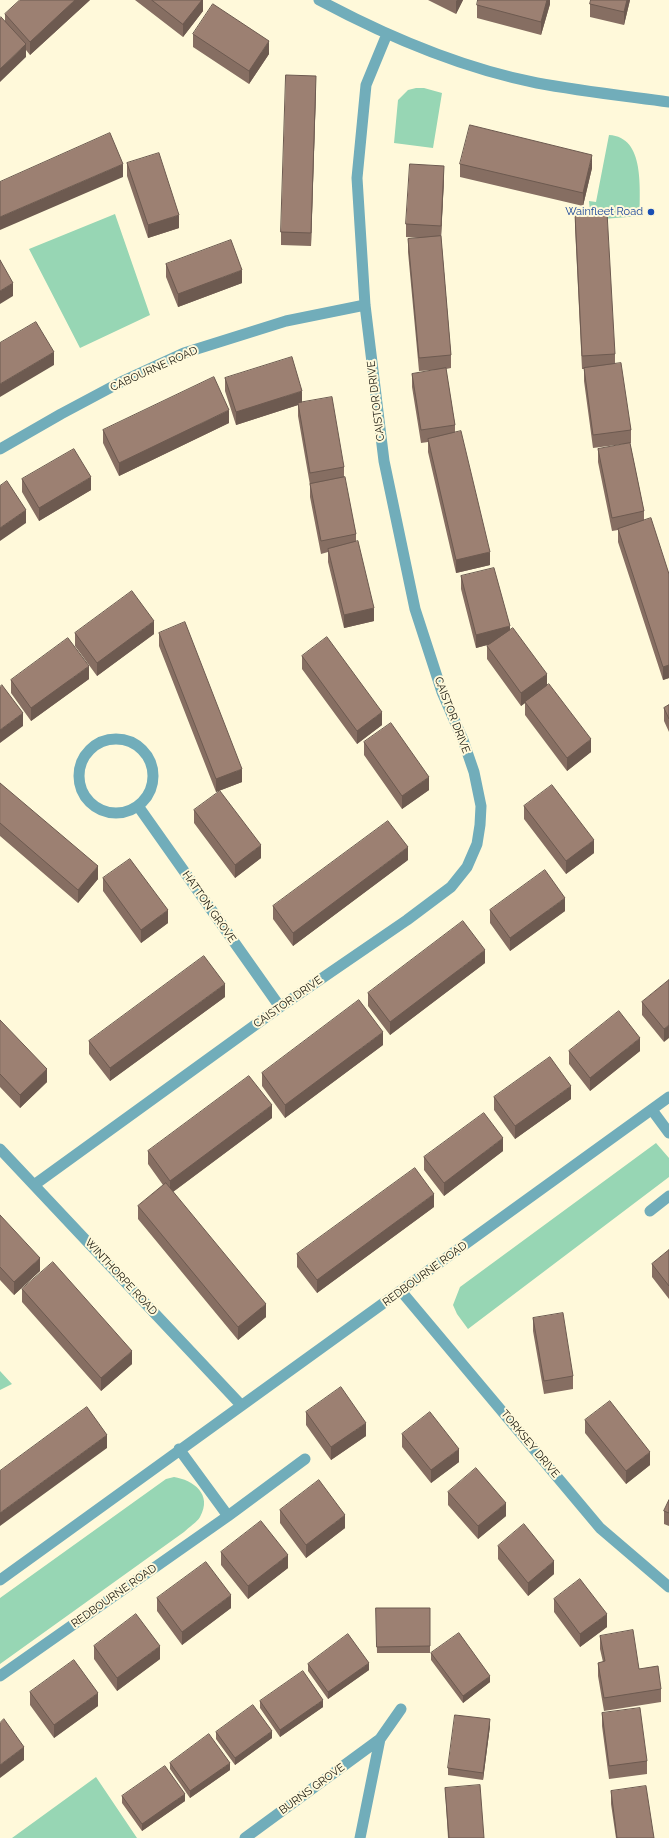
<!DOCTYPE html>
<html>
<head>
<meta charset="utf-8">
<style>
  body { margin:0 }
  canvas { display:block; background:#fff9da }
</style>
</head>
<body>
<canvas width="669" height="1838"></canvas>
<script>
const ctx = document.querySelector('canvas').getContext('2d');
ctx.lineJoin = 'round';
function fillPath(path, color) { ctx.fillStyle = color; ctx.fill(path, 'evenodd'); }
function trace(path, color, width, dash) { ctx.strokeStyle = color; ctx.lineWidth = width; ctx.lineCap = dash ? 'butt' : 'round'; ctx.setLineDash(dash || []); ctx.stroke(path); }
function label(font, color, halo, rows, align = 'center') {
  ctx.font = font + ' Raleway,sans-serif'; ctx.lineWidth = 4; ctx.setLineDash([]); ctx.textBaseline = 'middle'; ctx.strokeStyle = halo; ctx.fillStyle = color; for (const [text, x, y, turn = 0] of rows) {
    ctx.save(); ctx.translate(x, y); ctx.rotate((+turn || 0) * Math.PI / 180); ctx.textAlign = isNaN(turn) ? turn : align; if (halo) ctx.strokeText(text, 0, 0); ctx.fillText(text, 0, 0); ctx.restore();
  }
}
fillPath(new Path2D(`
  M416,88H424L442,93L433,148L394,143L398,100L408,90Z
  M609,135C646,137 639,190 640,216L591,220L589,201L596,202Z
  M115,214L150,315L80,348L29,249Z
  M656,1143L669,1158V1177L468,1329L457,1314L453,1305L460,1287Z
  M0,1371L12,1384L0,1390Z
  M174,1477C193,1480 213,1494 200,1517C197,1522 189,1527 184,1532L0,1664V1598L166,1479Z
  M96,1777L137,1838H12Z`), '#97d6b4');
trace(new Path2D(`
  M652,1110L669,1133
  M650,1211L669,1196`), '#71adba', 11);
trace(new Path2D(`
  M319,0C388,37 461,68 537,83C580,91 625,96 669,102
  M0,449L61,414L121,382L184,353L286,321L365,305
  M79 776a37 37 0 1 1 74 0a37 37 0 1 1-74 0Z
  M138,806L280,1007
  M0,1149L241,1405
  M34,1185L280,1007L407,920L451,887L467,867L477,844L480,825L481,806L474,772L463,740L442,692L415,609L384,461L365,305L357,178L366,85L387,34
  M401,1291L600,1528L669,1587
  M179,1449L228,1516
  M0,1580L669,1097
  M0,1676L228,1516L305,1459
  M245,1838L380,1739L401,1709
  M360,1838L380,1739`), '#71adba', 11);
fillPath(new Path2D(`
  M90,0L30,55L26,50V57L5,22V14Z
  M135,0H203V11L183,37Z
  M428,0H463L456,14Z
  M550,0V4L541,35L477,18V5Z
  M591,0H630L624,25L590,17V4Z
  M193,34L269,54L249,84L193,47Z
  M316,89L311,246L281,245V232Z
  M127,163L179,228L148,238L127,176Z
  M460,164L592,168L583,206L460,177Z
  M444,179L441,236L451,355V368L446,369L455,425V432L490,565L456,573L428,452V442L421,443L412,387V374L436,370L419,371L408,252V239L419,238L406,237V224Z
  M575,214L615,354V363L631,430V443H630L644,511V520L669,574V678L663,680L618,542V530L612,531L598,462V449L624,444L593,448L584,381V369H582L575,227Z
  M166,264L242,283L178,307L166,277Z
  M225,378L302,402L344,467V477L356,534V542L374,621L344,628L328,562V552L321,554L310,497V485L298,416V405L236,425L225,391Z
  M229,423L119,476L103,443V430Z
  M22,479L91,490L39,521L22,492Z
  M461,576L510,630L547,685L591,752L567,771L525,715V703L521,706L487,659V646L490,644L476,648L461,589Z
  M75,633L154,634L97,676L75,646Z
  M159,633L242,782L216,792L159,646Z
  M302,656L382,725L357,744L302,669Z
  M89,679L31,721L11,693V680Z
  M669,705V732L664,721V708Z
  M364,742L429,790L402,809L364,755Z
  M0,783L98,879L78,903L0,836Z
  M524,806L594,853L566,874L524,819Z
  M194,810L261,858L235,878L194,823Z
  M408,860L293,946L273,919V906Z
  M103,878L168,923L141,943L103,891Z
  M490,910L565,911L510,951L490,923Z
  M485,963L390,1035L368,1006V993Z
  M669,980L664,1042L642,1015V1002Z
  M225,997L110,1081L89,1054V1041Z
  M0,1020L47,1082L20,1108L0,1087Z
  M383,1045L285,1118L262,1086V1073Z
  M569,1051H640L590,1091L569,1064Z
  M494,1097L571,1099L515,1139L494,1110Z
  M272,1118L173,1192L266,1317L238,1340L138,1219V1206L163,1185L148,1164V1151Z
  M503,1151L444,1196L424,1170V1157Z
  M434,1207L317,1293L297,1267V1254Z
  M0,1215L40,1271L14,1295L0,1280Z
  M669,1250V1299L652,1277V1264Z
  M22,1289L132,1364L101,1391L22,1302Z
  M533,1318L573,1376V1389L544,1394L533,1331Z
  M306,1412L366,1436L331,1460L306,1425Z
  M585,1420L650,1465L626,1484L585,1433Z
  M402,1434L459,1462L431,1483L402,1447Z
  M448,1492L506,1516L478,1539L448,1505Z
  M669,1500V1526L664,1524V1511Z
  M280,1510L345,1528L306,1558L280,1523Z
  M498,1546L554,1574L528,1596L498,1559Z
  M221,1552L288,1568L248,1599L221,1565Z
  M157,1598L231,1608L182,1645L157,1611Z
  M554,1599L607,1627L580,1647L554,1612Z
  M376,1608H430V1653H377Z
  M600,1636L639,1669L661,1689V1702L604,1711L598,1676V1663L603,1662L600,1649Z
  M94,1646L160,1659L117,1691L94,1659Z
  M431,1653L490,1682L463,1703L431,1660Z
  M308,1664L369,1670L328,1699L308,1671Z
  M30,1692L98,1706L54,1738L30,1705Z
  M260,1701L323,1707L280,1737L260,1708Z
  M602,1713L647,1761V1774L609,1779L602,1726Z
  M490,1726L483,1780L448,1775V1768Z
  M216,1732L272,1738L235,1765L216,1739Z
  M170,1763L230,1770L190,1798L170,1769Z
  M445,1788L484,1838H448Z
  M611,1791L654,1838H616L611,1804Z
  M122,1796L185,1801L142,1831L122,1803Z`), '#866e62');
fillPath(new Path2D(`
  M75,0H90L30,55V42Z
  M202,0H203V11L183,37V24Z
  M457,0H463L456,14V1Z
  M547,0H550V4L541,35V22Z
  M627,0H630L624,25V12Z
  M269,41V54L249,84V71Z
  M26,44V57L0,82V69Z
  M316,76V89L311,246V233Z
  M592,155V168L583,206V193Z
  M123,164V177L0,230V217Z
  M444,166V179L441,239V226Z
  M179,215V228L148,238V225Z
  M242,270V283L178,307V294Z
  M13,283V296L0,304V291Z
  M54,352V365L0,397V384Z
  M302,391V404L298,403V405L236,425V412Z
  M229,410V423L119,476V463Z
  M91,477V490L39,521V508Z
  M26,510V523L0,541V528Z
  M490,552V565L456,573V560Z
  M374,608V621L344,628V615Z
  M154,621V634L97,676V663Z
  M510,626V639L476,648V635Z
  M669,665V678L663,680V667Z
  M89,666V679L31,721V708Z
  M547,674V687L525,702V703L521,706V693Z
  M382,712V725L357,744V731Z
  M23,713V726L0,743V730Z
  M591,739V752L567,771V758Z
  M242,769V782L216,792V779Z
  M429,777V790L402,809V796Z
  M594,840V853L566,874V861Z
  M261,845V858L235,878V865Z
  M408,847V860L293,946V933Z
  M98,866V879L78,903V890Z
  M565,898V911L510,951V938Z
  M168,910V923L141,943V930Z
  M485,950V963L390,1035V1022Z
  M225,984V997L110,1081V1068Z
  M669,1025V1038L664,1042V1029Z
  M383,1032V1045L285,1118V1105Z
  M640,1038V1051L590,1091V1078Z
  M47,1069V1082L20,1108V1095Z
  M571,1086V1099L515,1139V1126Z
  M272,1105V1118L170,1194V1181Z
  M503,1138V1151L444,1196V1183Z
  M434,1194V1207L317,1293V1280Z
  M40,1258V1271L14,1295V1282Z
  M266,1304V1317L238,1340V1327Z
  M132,1351V1364L101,1391V1378Z
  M366,1423V1436L331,1460V1447Z
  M107,1435V1448L0,1526V1513Z
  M459,1449V1462L431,1483V1470Z
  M650,1452V1465L626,1484V1471Z
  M506,1503V1516L478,1539V1526Z
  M345,1515V1528L306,1558V1545Z
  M288,1555V1568L248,1599V1586Z
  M554,1561V1574L528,1596V1583Z
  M231,1595V1608L182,1645V1632Z
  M607,1614V1627L580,1647V1634Z
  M160,1646V1659L117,1691V1678Z
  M369,1663V1670L328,1699V1692Z
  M490,1676V1682L463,1703V1696Z
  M98,1693V1706L54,1738V1725Z
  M323,1700V1707L280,1737V1730Z
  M490,1719V1726L483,1780V1773Z
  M272,1731V1738L235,1765V1758Z
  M24,1747V1760L0,1778V1765Z
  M230,1763V1770L190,1798V1791Z
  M185,1794V1801L142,1831V1824Z`), '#6d5a50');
const building = new Path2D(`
  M20,0H75L30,42L5,14Z
  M152,0H202L183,24Z
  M478,0H547L541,22L477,5Z
  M591,0H627L624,12L590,4Z
  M213,4L269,41L249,71L193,34Z
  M1,17L26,44L0,69V18Z
  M286,75L316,76L311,233L281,232Z
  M470,125L592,155L583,193L460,164Z
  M110,133L123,164L0,217V182Z
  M159,153L179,215L148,225L127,163Z
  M410,164L444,166L441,226L406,224Z
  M607,212L615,354L582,356L575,214Z
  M441,236L451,355L419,358L408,239Z
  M231,240L242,270L178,294L166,264Z
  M0,260L13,283L0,291Z
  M36,322L54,352L0,384V343Z
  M292,357L302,391L236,412L225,378Z
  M621,363L631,430L593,435L584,368Z
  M446,368L455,425L421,430L412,374Z
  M214,377L229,410L119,463L103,430Z
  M332,397L344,467L310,473L298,403Z
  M461,431L490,552L456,560L428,439Z
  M630,443L644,511L612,518L598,449Z
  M74,449L91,477L39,508L22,479Z
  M345,477L356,534L321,541L310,484Z
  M7,481L26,510L0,528V486Z
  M651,518L669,574V665L663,667L618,529Z
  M358,541L374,608L344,615L328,549Z
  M494,568L510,626L476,635L461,576Z
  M132,591L154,621L97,663L75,633Z
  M185,622L242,769L216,779L159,633Z
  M513,628L547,674L521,693L487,646Z
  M327,637L382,712L357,731L302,656Z
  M68,638L89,666L31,708L11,680Z
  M549,684L591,739L567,758L525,702Z
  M2,685L23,713L0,730V687Z
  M669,705V719L664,708Z
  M391,723L429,777L402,796L364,742Z
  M0,783L98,866L78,890L0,823Z
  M552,785L594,840L566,861L524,806Z
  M220,791L261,845L235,865L194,810Z
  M388,821L408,847L293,933L273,906Z
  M130,859L168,910L141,930L103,878Z
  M545,870L565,898L510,938L490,910Z
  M463,921L485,950L390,1022L368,993Z
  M204,956L225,984L110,1068L89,1041Z
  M669,980V1025L664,1029L642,1002Z
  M359,1000L383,1032L285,1105L262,1073Z
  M619,1011L640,1038L590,1078L569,1051Z
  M0,1020L47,1069L20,1095L0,1074Z
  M550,1057L571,1086L515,1126L494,1097Z
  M249,1076L272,1105L170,1181L148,1151Z
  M484,1113L503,1138L444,1183L424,1157Z
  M415,1168L434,1194L317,1280L297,1254Z
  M166,1183L266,1304L238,1327L138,1206Z
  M0,1215L40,1258L14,1282L0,1267Z
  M669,1250V1286L652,1264Z
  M53,1262L132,1351L101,1378L22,1289Z
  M563,1313L573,1376L544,1381L533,1318Z
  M341,1387L366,1423L331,1447L306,1412Z
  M610,1401L650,1452L626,1471L585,1420Z
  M87,1407L107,1435L0,1513V1471Z
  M430,1412L459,1449L431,1470L402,1434Z
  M476,1468L506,1503L478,1526L448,1492Z
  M319,1480L345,1515L306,1545L280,1510Z
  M669,1500V1513L664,1511Z
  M261,1521L288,1555L248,1586L221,1552Z
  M524,1524L554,1561L528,1583L498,1546Z
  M206,1562L231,1595L182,1632L157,1598Z
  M580,1579L607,1614L580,1634L554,1599Z
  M376,1608H430V1646L377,1647Z
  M136,1614L160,1646L117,1678L94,1646Z
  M633,1630L639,1669L658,1666L661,1689L604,1698L598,1663L605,1661L600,1636Z
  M459,1633L490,1676L463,1696L431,1653Z
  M348,1634L369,1663L328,1692L308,1664Z
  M74,1660L98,1693L54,1725L30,1692Z
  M303,1671L323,1700L280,1730L260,1701Z
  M253,1705L272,1731L235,1758L216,1732Z
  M640,1708L647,1761L609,1766L602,1713Z
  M455,1715L490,1719L483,1773L448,1768Z
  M4,1719L24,1747L0,1765V1723Z
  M209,1734L230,1763L190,1791L170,1763Z
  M165,1766L185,1794L142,1824L122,1796Z
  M480,1785L484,1838H449L445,1788Z
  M646,1786L654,1838H617L611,1791Z`);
fillPath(building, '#9c8072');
trace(building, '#6d5a50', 1);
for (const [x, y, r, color] of [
  [651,212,4,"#1a4fb4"]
]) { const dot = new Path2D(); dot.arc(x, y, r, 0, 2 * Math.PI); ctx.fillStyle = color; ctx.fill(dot); trace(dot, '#fff9da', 1.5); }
label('11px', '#164399', '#fff9da', [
  ["Wainfleet Road",643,212]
], 'right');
label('11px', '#19160c', '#fff9da', [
  ["CABOURNE ROAD",154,369,-24],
  ["CAISTOR DRIVE",376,401,-97],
  ["CAISTOR DRIVE",452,715,69],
  ["HATTON GROVE",209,907,55],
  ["CAISTOR DRIVE",288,1002,-35],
  ["REDBOURNE ROAD",425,1274,-36],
  ["WINTHORPE ROAD",121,1277,47],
  ["TORKSEY DRIVE",530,1444,50],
  ["REDBOURNE ROAD",114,1596,-35],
  ["BURNS GROVE",312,1789,-36]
]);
</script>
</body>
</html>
